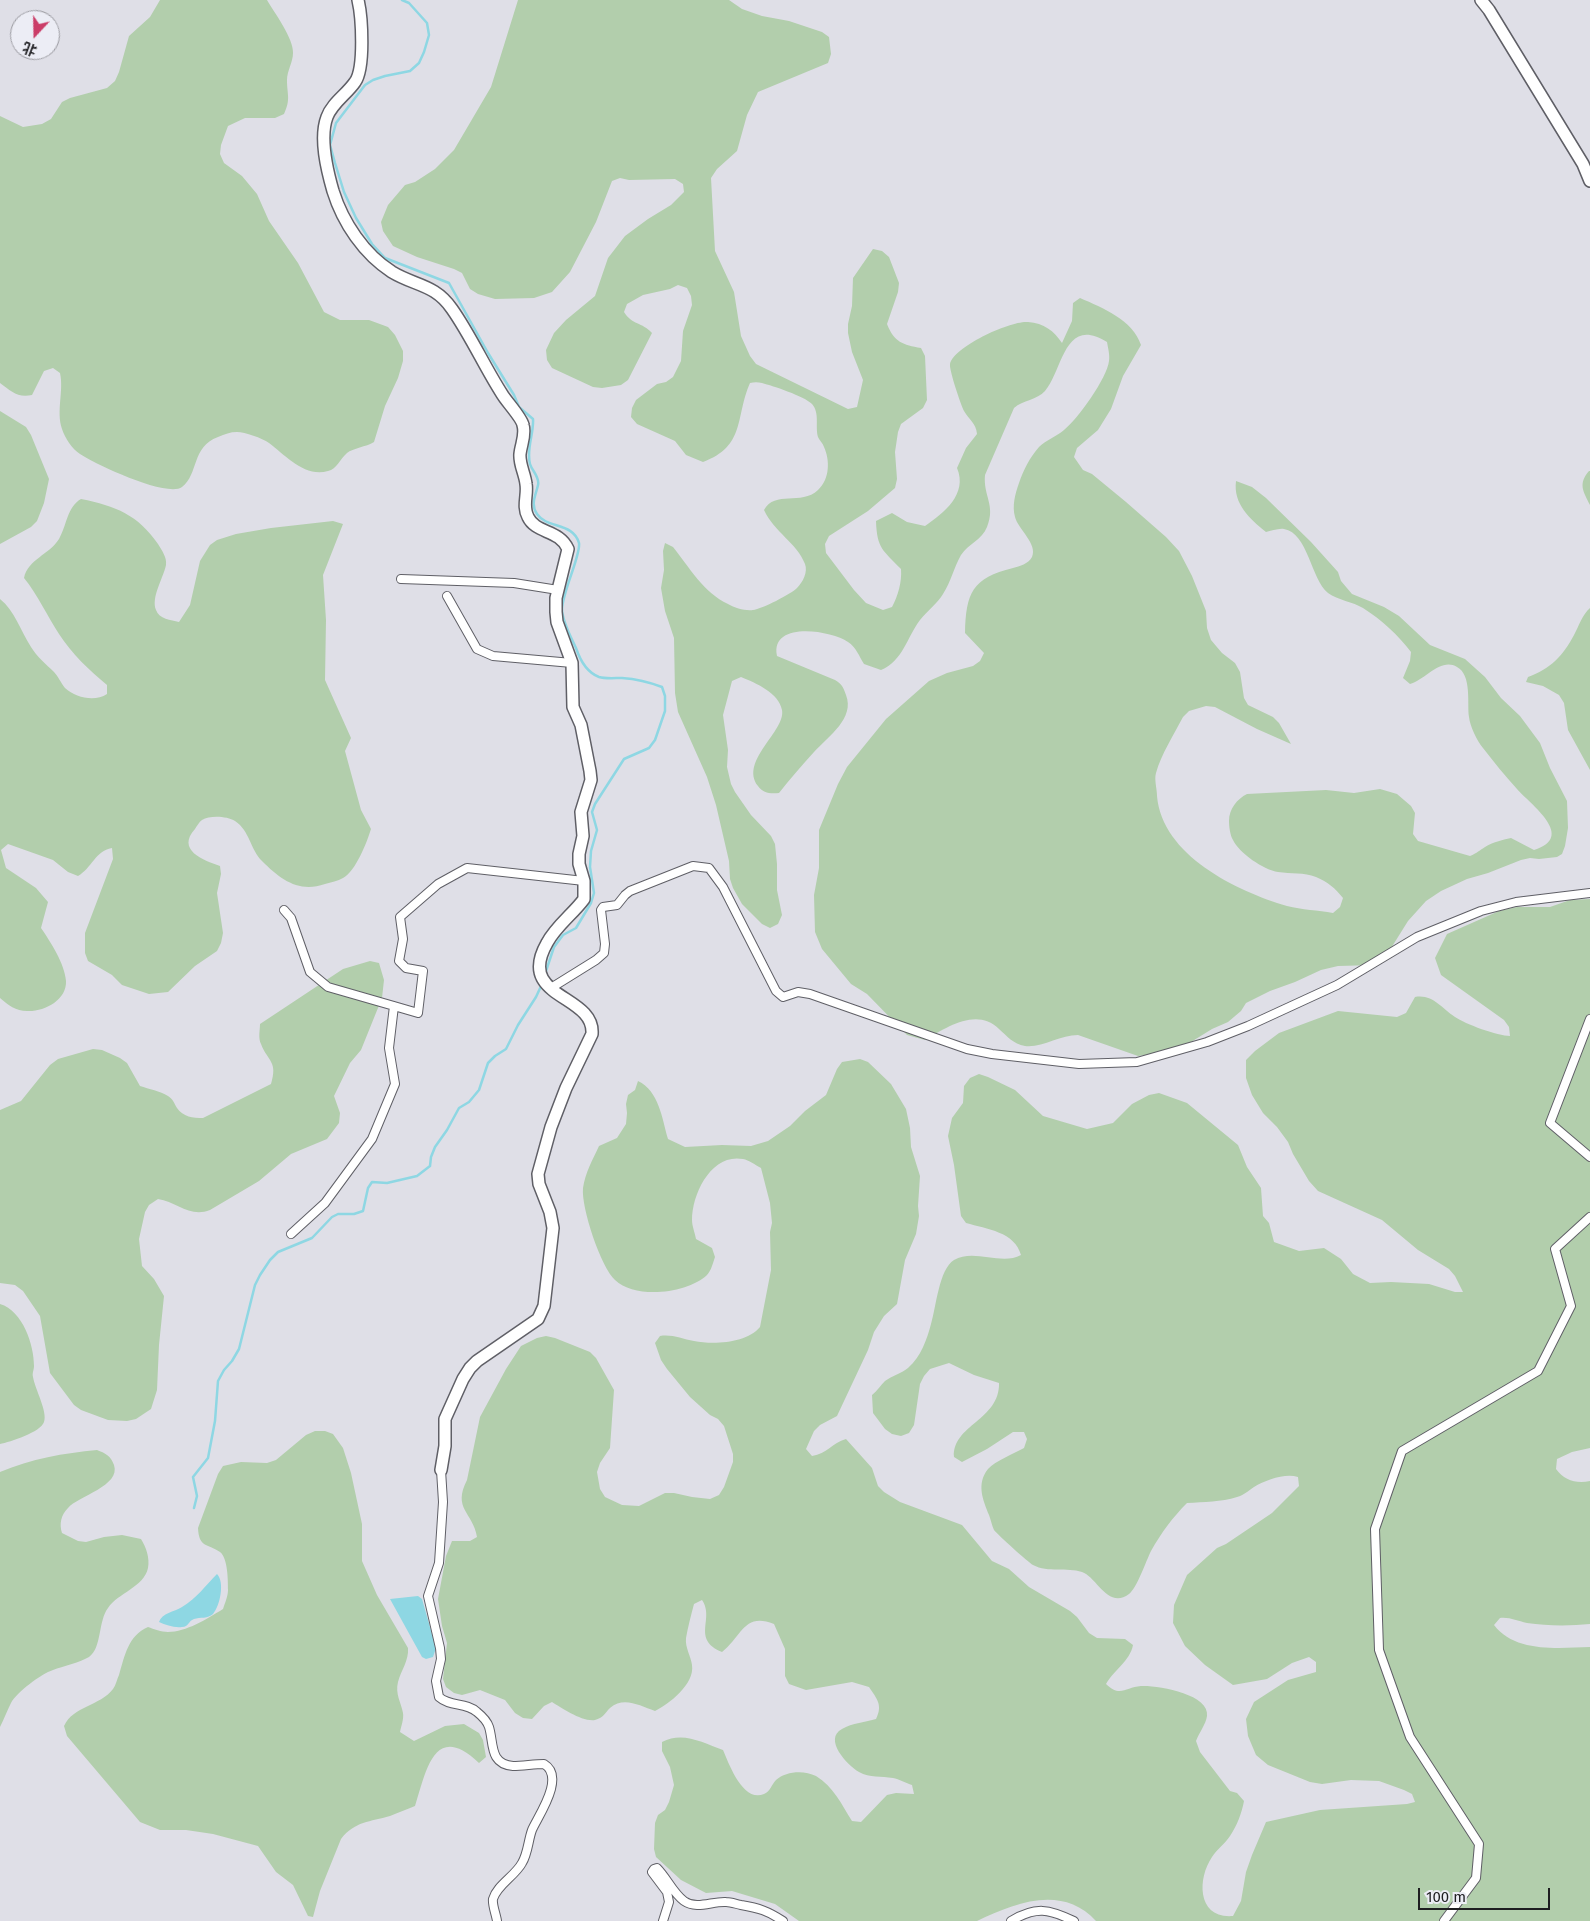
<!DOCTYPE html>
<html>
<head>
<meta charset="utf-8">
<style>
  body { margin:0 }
  #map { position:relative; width:1590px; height:1921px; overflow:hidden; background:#dfdfe7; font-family:"Fira Sans","Noto Sans SC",sans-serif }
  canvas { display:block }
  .north { position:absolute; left:10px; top:10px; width:50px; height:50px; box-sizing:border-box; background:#ecedf5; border:1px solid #9a9aa0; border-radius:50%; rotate:201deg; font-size:14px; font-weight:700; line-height:20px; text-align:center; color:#1e1e21 }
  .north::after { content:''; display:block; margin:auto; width:18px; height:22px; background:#cb3d68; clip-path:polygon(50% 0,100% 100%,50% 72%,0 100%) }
  .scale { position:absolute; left:1418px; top:1888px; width:132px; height:22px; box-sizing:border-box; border:2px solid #1e1e21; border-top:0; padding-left:6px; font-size:15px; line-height:18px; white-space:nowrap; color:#1e1e21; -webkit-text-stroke:4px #ecedf5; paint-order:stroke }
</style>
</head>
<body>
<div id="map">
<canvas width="1590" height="1921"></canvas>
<div class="north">北</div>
<div class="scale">100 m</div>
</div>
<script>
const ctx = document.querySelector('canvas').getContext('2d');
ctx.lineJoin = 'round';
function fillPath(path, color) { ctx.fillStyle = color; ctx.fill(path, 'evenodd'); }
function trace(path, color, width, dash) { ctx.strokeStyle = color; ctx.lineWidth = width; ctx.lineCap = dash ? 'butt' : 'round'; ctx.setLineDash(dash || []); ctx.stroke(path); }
fillPath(new Path2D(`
  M160,0H267C274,12 294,39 293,53C293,62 287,71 287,80C287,95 291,99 284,114L275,118H245L228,126L221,145L220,154L224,163L242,176L257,194L269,221L298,263L324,312L340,320H369L388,327L395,335L403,351V361L398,378L385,406L374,442C366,447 353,448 347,453C340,459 337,469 328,471C305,478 285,455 269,443C262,438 245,432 237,432C230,432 225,434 218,437C191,447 199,474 182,487C167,498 95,464 80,454C72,449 65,438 62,429C56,411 64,391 60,373L53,368L44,371L32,395C17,398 11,391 0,383V116L23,127L42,124L51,119L62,102L70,98L107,88L115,81L119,72L129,36L150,17Z
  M518,0H729L742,9L762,16L789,21L822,32L829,37L831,54L828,63L758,92L747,115L737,151L717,169L711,178L715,251L734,292L741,336L750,356L756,364L848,409L857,407L863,380L852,352L848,333V324L852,306L853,278L873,249L882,251L889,257L899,283L898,292L887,324C894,342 903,345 921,348L925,356L927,400L923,408L901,424L898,432L895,452L897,479L895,488L868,511L829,536L825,544L826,553L854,590L866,603L883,610L892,607C898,596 902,582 901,569C883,550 877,549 876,521L892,513L907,522L925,526C944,513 968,494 957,468L966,448L977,434C976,423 969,420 964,411C961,405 949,370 950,364C954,346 1012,320 1028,322C1044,323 1054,331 1062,343L1072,321L1073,303L1080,298C1103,308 1133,320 1141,345L1123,376L1111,409L1098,430L1077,448L1074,457L1083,470L1092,474L1126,502L1166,537L1179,551L1192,576L1206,611L1207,628L1211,640L1222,653L1235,663L1240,672L1244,698L1248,705L1273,717L1279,723L1291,744L1257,729L1215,707L1206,706L1189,711L1183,717C1174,734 1161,755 1156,773C1154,779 1157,789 1157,796C1162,855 1236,891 1287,906C1302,910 1318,910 1333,913L1340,907L1343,898C1335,888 1328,882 1316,877C1304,872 1291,874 1278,872C1264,870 1239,853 1233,840C1230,835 1229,826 1229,821C1229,809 1237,799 1247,794L1326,790L1354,793L1380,789L1397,794L1411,806L1415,813L1413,834L1418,841L1470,856C1477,853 1480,850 1485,847C1493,842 1502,840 1511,838L1534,850C1577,837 1530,804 1517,789C1505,776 1494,762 1483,748C1477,741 1470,726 1469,717C1467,703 1472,675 1457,667C1441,657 1425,680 1410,684L1403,678L1410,661L1411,652C1398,635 1382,620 1363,608C1353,602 1338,600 1328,593C1311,579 1308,533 1284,529C1279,528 1271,531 1266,532C1250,519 1233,504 1236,481L1252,487L1266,498L1311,542L1338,572L1341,581L1352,594L1384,607L1399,616L1430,645L1465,659L1485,677L1501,698L1520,716L1540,743L1550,768L1567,801L1568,828L1565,846L1562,854L1557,857L1539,859L1530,858L1521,860L1488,873L1467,879L1441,891L1426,901L1408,921L1383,961L1375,965L1338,966L1321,970L1295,982L1270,991L1246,1003L1241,1011L1228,1022L1212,1029L1178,1050L1138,1056L1078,1035C1060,1035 1042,1048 1025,1046C1013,1044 1007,1036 999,1029C977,1007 947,1027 925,1040L907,1035L867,994L851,984L822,949L815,932L814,895L819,868V830L838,784L847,767L886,719L929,681L947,673L973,666L980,661L984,653L965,633C966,593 972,578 1013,568C1020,566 1028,564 1032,557C1038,544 1018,529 1015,517C1012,506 1015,494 1019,483C1023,471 1030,457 1039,447C1046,440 1057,436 1064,430C1078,419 1107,378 1109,361C1110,355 1108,348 1107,342C1064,315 1063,370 1045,391C1037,400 1023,400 1014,408L985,475C983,496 996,505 987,527C982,540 968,544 961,555C954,567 951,582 943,594C938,603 927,611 920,620C907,637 903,661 881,670L864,664C859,656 856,647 848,642C830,630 770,621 777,656L835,680C842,684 843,687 846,695C855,718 829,736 814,752C802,765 790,779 779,793C770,794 763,793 758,786C739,761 786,731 782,710C779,693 756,683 741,677L732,681L723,715L728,750L727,767L731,784L735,792L751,815L771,836L775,844L777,864V890L782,915L778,924L770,928L762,924L742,904L733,888L730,879L729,861L716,805L707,777L678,712L675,693L674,638L665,611L661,588L664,570L663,551L665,543L673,547C689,567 704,593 728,604C735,608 745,611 753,610C762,609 791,594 797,588C803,582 808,572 805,564C797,543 774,532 764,510C775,490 801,506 818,490C830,479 830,460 824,447C823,443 819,440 818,437C815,426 820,413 812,404C804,396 773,386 762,383C758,382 754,382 750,383C735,417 746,446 703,462L686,455L675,441L637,424L631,417L632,408L636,400L657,384L666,382L673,377L681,361L683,331L692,305L691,296L687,288L678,285L670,289L643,295L627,304L624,312C632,325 642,322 652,333L628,380L621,385L602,388L593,387L552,368L547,360L546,350L554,333L566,320L595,296L608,258L625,236L648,219L671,205L684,192L683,184L675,179L629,180L620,178L612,181L596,222L570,272L552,292L534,298L495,299L478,294L470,289L462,273L454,269L417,257L393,246L383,231L381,222L388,205L405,185L415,182L435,169L454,150L491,87Z
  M0,411L26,427L31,435L49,479L44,503L37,521L31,527L0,544Z
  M1589,471H1590V505C1583,491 1578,484 1589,471Z
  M81,499C116,506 138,515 158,544C162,551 167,557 166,565C163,579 151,597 156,610C159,619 171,620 179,622L190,605L200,561L210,545L217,540L236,534L271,528L333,521L343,524L323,575L326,620L325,680L351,738L345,751L361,810L371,829C367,842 356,871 343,878C338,881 331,882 325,884C299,893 281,880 262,861C250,849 250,831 235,821C227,816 210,815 202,820C199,822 197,826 195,829C176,850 203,860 220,866L221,874L217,893L223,933L221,943L217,951L195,966L168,992L149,994L122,985L112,975L88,961L85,953V933L113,859L112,848C95,851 92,868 78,876L68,872L53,860L8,844L1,850L6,868L36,888L48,902L41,928C50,941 65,964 66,981C67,1000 44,1012 27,1011C16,1011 8,1005 0,998V599C15,611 20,630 31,647C37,657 46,664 54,672C58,676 61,683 65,688C76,698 95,702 107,694V685C89,670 72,654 59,634C47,616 38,595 24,578C28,559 49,555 59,539C67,525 67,507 81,499Z
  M1590,608V770L1568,730L1564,703L1559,695L1543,686L1526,682L1528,677C1550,669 1563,656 1574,635C1579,626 1582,615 1590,608Z
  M1590,899V1448L1572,1452L1557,1459L1556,1469C1564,1480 1576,1484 1590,1481V1624C1570,1626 1547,1626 1527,1623C1517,1621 1510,1617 1500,1618L1494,1625C1515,1653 1559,1648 1590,1647V1921H1096C1062,1884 1015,1903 977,1921H799L775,1904L732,1891L706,1893L681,1880L656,1857L654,1849L655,1823L658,1815L665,1810L669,1802L674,1785L670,1767L662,1751V1742C683,1731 703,1743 723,1750C729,1764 743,1803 764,1794C771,1791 771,1785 776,1780C786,1771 804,1770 816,1776C833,1786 842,1805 852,1821L861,1822L887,1795L896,1793L914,1794L912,1785C906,1783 899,1779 893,1778C881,1776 870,1778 859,1772C847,1765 823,1739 842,1729C852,1723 866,1722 876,1719C883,1705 877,1699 869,1687L852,1682L806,1690L789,1684L785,1676V1649L774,1624C744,1612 742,1636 722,1652C691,1639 715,1619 702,1600L694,1604C691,1615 688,1627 686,1638C685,1648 691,1656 692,1665C695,1684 669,1704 655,1711C640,1706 624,1696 610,1708C605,1713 603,1718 595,1720C582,1722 562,1708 552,1702L544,1706L532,1719L523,1718L515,1713L505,1700L480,1690L462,1695L454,1693L446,1687L443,1679L447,1643L442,1626L438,1599L446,1556L452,1541H470L477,1537C473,1512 452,1509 467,1480L480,1417L506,1369L521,1346L537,1338L546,1336L555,1338L590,1352L596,1358L614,1390L610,1448L600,1463L597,1472L600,1489L605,1497L622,1505L639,1506L665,1493H674L692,1497L710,1499L719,1495L724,1487L733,1462V1454L724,1426L718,1419L710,1415L690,1397L667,1369L661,1360L655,1343L660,1336C672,1334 682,1339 694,1341C714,1345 747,1343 760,1327L771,1270L770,1232L772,1223L770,1203L761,1168C755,1165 749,1160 743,1159C712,1153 692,1193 692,1220C692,1226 695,1233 696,1239L712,1248L715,1257C713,1263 711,1271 707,1275C688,1293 636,1300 615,1280C601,1267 581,1208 583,1188C585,1173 593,1159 599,1146L617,1138L626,1124L627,1113L626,1104L628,1095L635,1090L638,1081C659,1091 662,1118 668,1139L685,1147L722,1145L751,1146L768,1141L790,1126L805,1111L826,1095L837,1069L842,1062L860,1059L868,1062L891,1084L906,1109L910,1128L911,1147L920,1176L918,1206L919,1216L916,1234L905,1260L897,1304L884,1316L874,1332L868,1350L837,1416L820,1425L814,1431L806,1449L812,1456C827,1454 832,1443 846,1439L872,1468L878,1486L884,1492L900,1502L962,1525L992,1561L1009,1569L1029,1587L1070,1611L1077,1617L1089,1633L1097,1638L1125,1639L1133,1645C1130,1661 1114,1670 1106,1684C1120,1698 1126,1687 1141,1686C1157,1685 1210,1694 1207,1716C1206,1724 1199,1733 1196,1741L1200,1752L1230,1791L1237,1793L1244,1801C1242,1812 1237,1826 1230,1836C1225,1844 1217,1849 1212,1857C1197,1879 1197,1919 1233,1916L1241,1901L1246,1872L1252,1855L1266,1822L1320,1810L1407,1804L1415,1802L1412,1794L1404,1790L1379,1781L1351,1780L1322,1784L1310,1782L1268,1765L1256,1755L1248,1736L1246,1719L1254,1702L1288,1680L1316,1672V1662L1309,1657L1292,1663L1267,1679L1233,1685L1205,1665L1185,1646L1173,1623L1174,1605L1187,1575L1217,1548L1226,1544L1272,1513L1299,1486L1298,1477C1285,1473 1266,1480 1254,1487C1248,1491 1244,1495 1237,1497C1221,1502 1204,1502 1187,1503C1173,1517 1161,1533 1151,1551C1146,1561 1137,1588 1129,1594C1108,1610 1097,1577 1082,1572C1067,1567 1048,1573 1033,1565C1028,1562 998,1535 994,1530C992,1526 991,1520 989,1515C983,1500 976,1484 988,1469C995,1461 1015,1453 1024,1448L1027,1439L1024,1432H1013L987,1449L962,1462L954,1457C952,1425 1000,1420 999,1383L974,1375L949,1363L930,1369L924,1376L920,1384L914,1425L909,1433L901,1436L892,1434L885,1429L873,1413L872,1395C877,1391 881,1385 885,1381C892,1376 902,1373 908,1368C921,1357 927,1339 931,1324C936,1308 939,1269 954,1260C974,1248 1001,1266 1021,1255C1015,1232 987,1229 966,1223L961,1216L954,1165L948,1136L952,1118L963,1103L964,1086L970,1078L979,1074L988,1077L1015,1090L1043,1116L1087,1129L1113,1123L1132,1104L1149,1095L1159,1093L1187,1103L1238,1145L1247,1167L1261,1188L1263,1216L1269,1223L1274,1242L1299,1251L1324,1248L1341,1259L1353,1274L1370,1283L1391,1282L1429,1284L1455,1292H1463L1455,1276L1449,1269L1418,1250L1382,1220L1318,1191L1309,1181L1293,1154L1288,1142L1277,1127L1263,1113L1252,1095L1246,1078V1060L1255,1051L1279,1033L1338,1011L1397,1017L1406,1013L1415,997C1433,994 1441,1008 1455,1017C1465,1024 1498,1036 1510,1036L1509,1027L1504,1020L1441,975L1435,958L1447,934L1499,911L1517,907H1550L1570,900Z
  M370,961L379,963L384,980L382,998L361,1050L350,1063L334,1096L340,1113L339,1123L327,1139L291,1154L259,1181L210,1210C190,1218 177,1202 158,1199L149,1205L145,1212L139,1239L142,1266L154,1279L164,1296L159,1345L157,1390L151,1409L136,1419L127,1421L108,1420L81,1410L74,1405L50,1373L40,1316L23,1291L15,1285L0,1283V1110L21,1101L50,1065L58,1059L93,1049L102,1050L120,1058L127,1063L140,1086C149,1089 160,1091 168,1096C173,1099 174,1103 177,1108C183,1117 193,1118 203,1118L271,1084C278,1061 268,1062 261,1044C258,1038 260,1030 260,1024L343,969Z
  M0,1304C23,1311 34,1345 34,1366C34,1370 32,1373 33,1377C35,1389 48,1412 44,1422C41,1432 10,1442 0,1444Z
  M315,1431H325L333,1434L343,1448L351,1473L362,1524V1561L377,1595L408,1648C409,1661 401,1670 398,1682C395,1694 401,1702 403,1713C404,1719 401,1727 400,1732L414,1741L445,1726L464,1724L479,1733L483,1740L486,1757L479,1763C434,1720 426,1772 415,1806C407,1809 398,1813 390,1816C370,1822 355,1821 341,1839L320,1891L313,1917L308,1916L293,1885L276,1872L258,1846L213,1834L186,1830H160L140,1822L67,1736L64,1726C73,1706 100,1706 113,1689C116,1685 117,1679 119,1675C125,1655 128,1636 148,1627C154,1629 161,1632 168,1632C186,1632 207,1619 223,1609C225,1603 228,1596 228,1590C228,1581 228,1558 220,1552C207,1543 199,1548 198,1528L218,1474L223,1466L241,1462L267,1463L276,1460L306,1435Z
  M97,1450C105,1453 111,1456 114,1465C121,1486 78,1496 68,1508C61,1515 59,1524 62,1533L78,1541L86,1542L104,1537L122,1535L141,1539C146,1547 150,1558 148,1568C144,1587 118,1593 108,1608C98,1621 102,1648 89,1657C79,1663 63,1666 53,1670C41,1674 17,1692 11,1703C7,1711 4,1719 0,1727V1472C31,1459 64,1453 97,1450Z`), '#b2ceac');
fillPath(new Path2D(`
  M217,1574C225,1582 220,1606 213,1614C208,1619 200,1617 194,1619C188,1621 189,1627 182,1627C174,1628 166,1625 159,1622C162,1613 174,1612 182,1607C197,1598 205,1586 217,1574Z
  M418,1596L422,1599L436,1648L433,1657L426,1659L422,1657L390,1599Z`), '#8ed7e3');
trace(new Path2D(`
  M402,0L409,3L427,23L429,35L424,52L419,63L410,71L385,76L373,80L365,85L336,123L330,145L335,163L344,192L356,218L372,244L385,258L449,283L488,353L514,395L519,407L533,419C534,434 526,449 530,464C532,471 540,477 538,485C536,495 530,504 537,514C547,529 573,522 579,543C581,555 563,590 562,609C562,621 571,637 576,648C580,660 586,672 599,677C605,679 615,678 622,678C636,679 649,682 662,687L665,696V711L655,740L649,748L624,759L595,804L592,812L597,830L591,851L590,867L594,893L591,903L576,928L563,935L554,947L545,974
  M194,1508L197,1496L193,1477L208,1458L215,1421L218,1381L224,1370L232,1361L239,1349L255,1285L260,1275L270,1260L278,1252L312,1238L332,1217L338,1214H354L363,1211L368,1188L372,1182L387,1183L417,1176L430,1166L431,1157L435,1147L447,1130L459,1108L469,1102L479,1090L488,1063L495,1056L506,1049L518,1025L536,997L542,984`), '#8ed7e3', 2.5);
const street = new Path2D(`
  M401,579L514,583L558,590
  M447,596L477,649L493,656L572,663
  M284,910L291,918L310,972L328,987L394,1006
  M551,988L596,960L604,953L605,944L601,910L603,907L617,905L625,895L630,891L693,866L709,868L723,887L776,991L783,997L798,992L810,994L967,1049L992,1054L1079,1064L1137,1062L1207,1042L1248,1026L1337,985L1417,937L1481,911L1516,902L1590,893
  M1590,1019L1550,1123L1590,1157
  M291,1234L325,1203L372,1139L395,1084L389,1048L394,1006L418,1013L423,971L406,968L399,961L403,939L400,917L438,884L467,868L584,881
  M441,1470L443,1502L439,1563L428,1596L440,1648L441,1659L436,1681L439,1697C450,1707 466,1702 477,1712C482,1716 487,1721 489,1727C494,1743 489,1764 513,1766C523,1766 534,1764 544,1764C566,1777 538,1816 532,1830C528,1841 528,1853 522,1863C515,1876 497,1885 493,1899C492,1905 496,1914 497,1921
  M663,1921L669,1902L667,1892L652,1872L654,1869L657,1868C667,1878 673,1893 684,1901C697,1910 712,1901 726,1902C731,1902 736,1904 741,1905C759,1908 768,1911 783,1921
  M1011,1921C1036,1906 1049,1909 1074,1921
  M1444,1921L1476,1878L1479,1844L1410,1737L1379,1650L1375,1529L1402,1451L1538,1371L1571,1306L1555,1249L1590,1217`);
const secondary = new Path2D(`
  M358,0C362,17 365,68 355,82C347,94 332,103 327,117C319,138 327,170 333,191C343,223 364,254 392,272C415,286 435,284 452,309C471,336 484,366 502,394C506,401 522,418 523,425C526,435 521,444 520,454C519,464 525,474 526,484C528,495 522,506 528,517C536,534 559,529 568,549L556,598V612L557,622L572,663L573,707L581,725L590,771L591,780L581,812L583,836L579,854V864L584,881V899C573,914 556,926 547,943C515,999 595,994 592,1034L566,1088L551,1127L538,1174L539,1184L550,1212L553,1228L544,1306L538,1319L477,1361L470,1368L463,1379L445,1419V1446L441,1470
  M1481,0L1489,10L1583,164L1590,181`);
trace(street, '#5f5f66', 10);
trace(secondary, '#5f5f66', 14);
trace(street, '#fff', 8);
trace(secondary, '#fff', 11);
</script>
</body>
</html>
